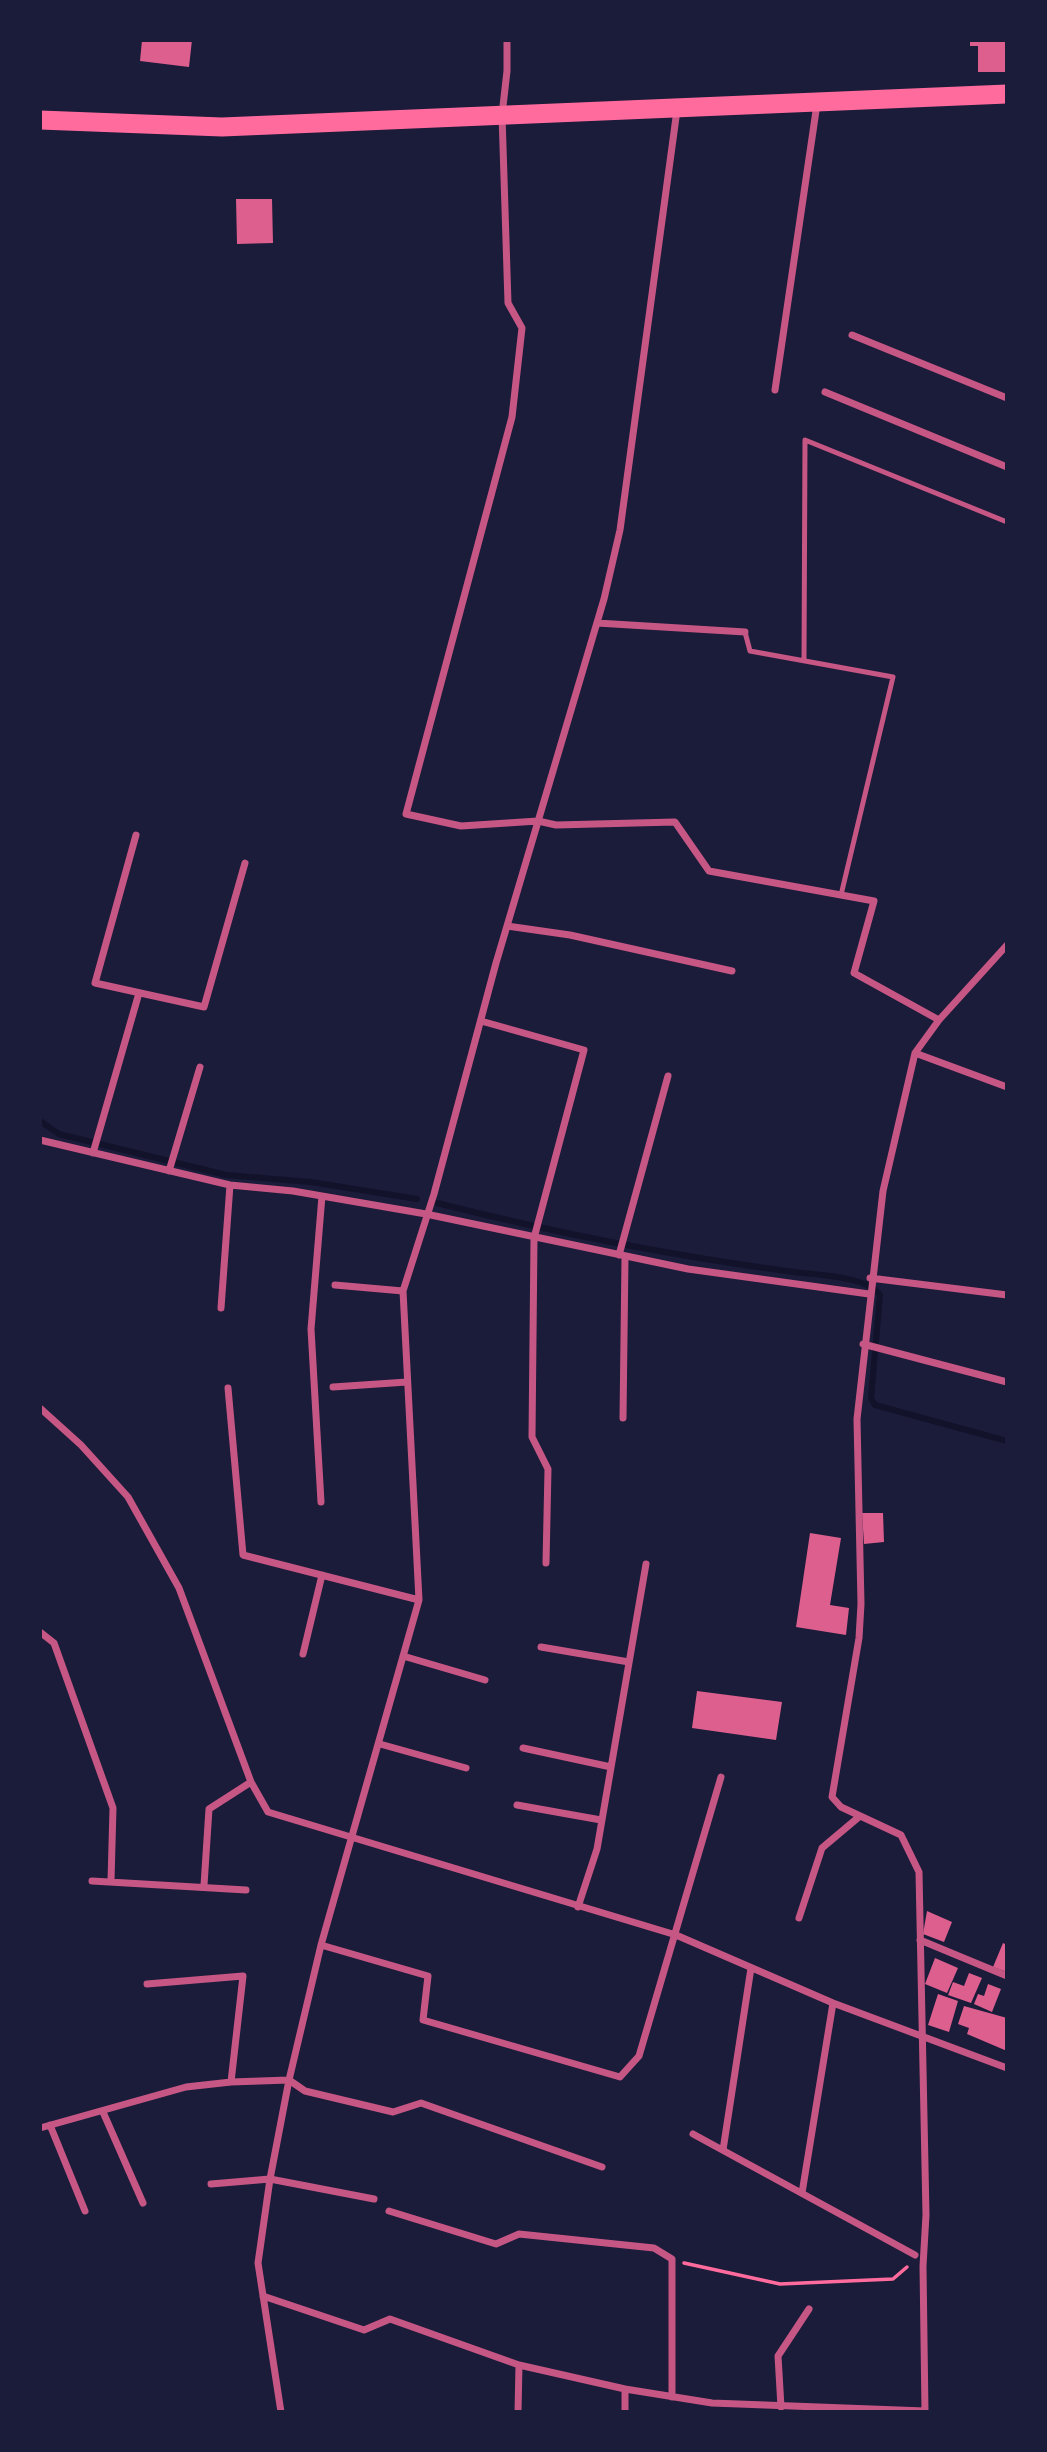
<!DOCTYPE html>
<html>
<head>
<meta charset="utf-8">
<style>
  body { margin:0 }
  #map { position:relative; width:1047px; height:2452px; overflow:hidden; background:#1b1b3a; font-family:"PT Sans",sans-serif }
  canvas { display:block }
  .frame { position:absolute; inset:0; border:42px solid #1b1b3a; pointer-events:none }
</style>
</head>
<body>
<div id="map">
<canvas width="1047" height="2452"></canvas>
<div class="frame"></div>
</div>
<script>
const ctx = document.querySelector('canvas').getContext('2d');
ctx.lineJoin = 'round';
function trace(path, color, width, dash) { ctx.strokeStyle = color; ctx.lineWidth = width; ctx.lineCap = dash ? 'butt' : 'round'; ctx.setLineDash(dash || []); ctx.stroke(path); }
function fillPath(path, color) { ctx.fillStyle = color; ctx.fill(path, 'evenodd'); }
trace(new Path2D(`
  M40,1121L59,1134L226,1175L311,1182L417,1199
  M437,1203C555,1233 673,1256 794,1272C816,1275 867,1276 880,1295L871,1398L875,1405L1007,1441`), '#12122b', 6);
fillPath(new Path2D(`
  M142,40H192L189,67L140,61Z
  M970,40H1007V72H978V46H970Z
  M236,199H272L273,243L237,244Z
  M862,1513H883L884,1542L864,1544Z
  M810,1533L841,1538L830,1605L849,1608L846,1635L796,1627Z
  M697,1691L782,1702L776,1740L692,1728Z
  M927,1911L952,1922L944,1942L923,1934Z
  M1003,1943L1007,1945V1972L993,1967Z
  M935,1958L958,1968L947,1993L925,1984Z
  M969,1973L982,1978L971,2003L948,1995L953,1982L964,1986Z
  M988,1984L1001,1989L992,2012L974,2004L978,1994L984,1996Z
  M938,1994L958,2001L949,2032L928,2025Z
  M964,2006L1007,2018V2051L967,2034L969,2028L958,2024Z`), '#dd5f8e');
trace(new Path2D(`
  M684,2263L780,2284L893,2279L907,2267`), '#ff6b9d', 3.5);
trace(new Path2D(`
  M745,632L750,651L893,677L841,895
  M804,659L805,440L1007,522`), '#c65784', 5);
trace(new Path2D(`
  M507,40V71L502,115L508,303L522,328L512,417L406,814L461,826L538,821L556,825L675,822L709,871L874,901L854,973L939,1020
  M852,335L1007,398
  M775,390L817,104
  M825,392L1007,467
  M597,623L745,632
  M136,835L95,983L204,1007L245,863
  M507,926L570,935L732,971
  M481,1021L584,1050L534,1238L532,1437L548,1469L546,1563
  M915,1053L1007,1087
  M40,1140L230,1185L293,1191L426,1214L688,1269L869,1294
  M93,1153L139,993
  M169,1171L200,1067
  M619,1255L668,1076
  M870,1278L1007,1295
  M335,1285L403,1291
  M221,1308L230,1185
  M863,1344L1007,1382
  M333,1387L407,1382
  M228,1388L243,1555L419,1600
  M40,1408L81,1445L128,1497L179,1588L251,1782L268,1812L676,1935L833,2003L1007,2068
  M623,1418L625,1257
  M321,1502L311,1329L322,1196
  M40,1632L54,1643L113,1808L111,1881
  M541,1647L629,1662
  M303,1654L322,1575
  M403,1656L485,1680
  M380,1744L466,1768
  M523,1748L611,1767
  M517,1805L601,1820
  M92,1881L246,1890
  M204,1885L209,1809L251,1782
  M578,1907L597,1849L646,1564
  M799,1918L822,1848L860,1816
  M920,1940L1007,1976
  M321,1945L428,1976L423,2020L620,2077L639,2056L721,1777
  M147,1984L243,1976L231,2082
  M103,2112L143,2203
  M50,2125L85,2211
  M40,2128L186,2087L231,2082L289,2080L305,2091L393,2112L421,2103L602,2167
  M693,2134L915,2255
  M723,2150L751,1968
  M211,2184L270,2179L374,2199
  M802,2193L833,2003
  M389,2211L496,2244L519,2234L654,2248L672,2259V2397
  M263,2296L364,2330L390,2319L519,2365L625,2389L712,2403L925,2411
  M781,2407L778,2356L809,2309
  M281,2412L258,2263L270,2179L289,2080L321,1945L419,1600L403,1291L434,1194L496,963L604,599L620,530L677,110
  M518,2412L519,2365
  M625,2412V2389
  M925,2412L923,2266L926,2215L919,1872L901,1835L841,1807L832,1797L859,1638L861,1604L857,1419L883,1191L915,1053L939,1020L1007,945`), '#c65784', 7);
trace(new Path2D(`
  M40,120L222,127L1007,94`), '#ff6b9d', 19);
</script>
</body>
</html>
